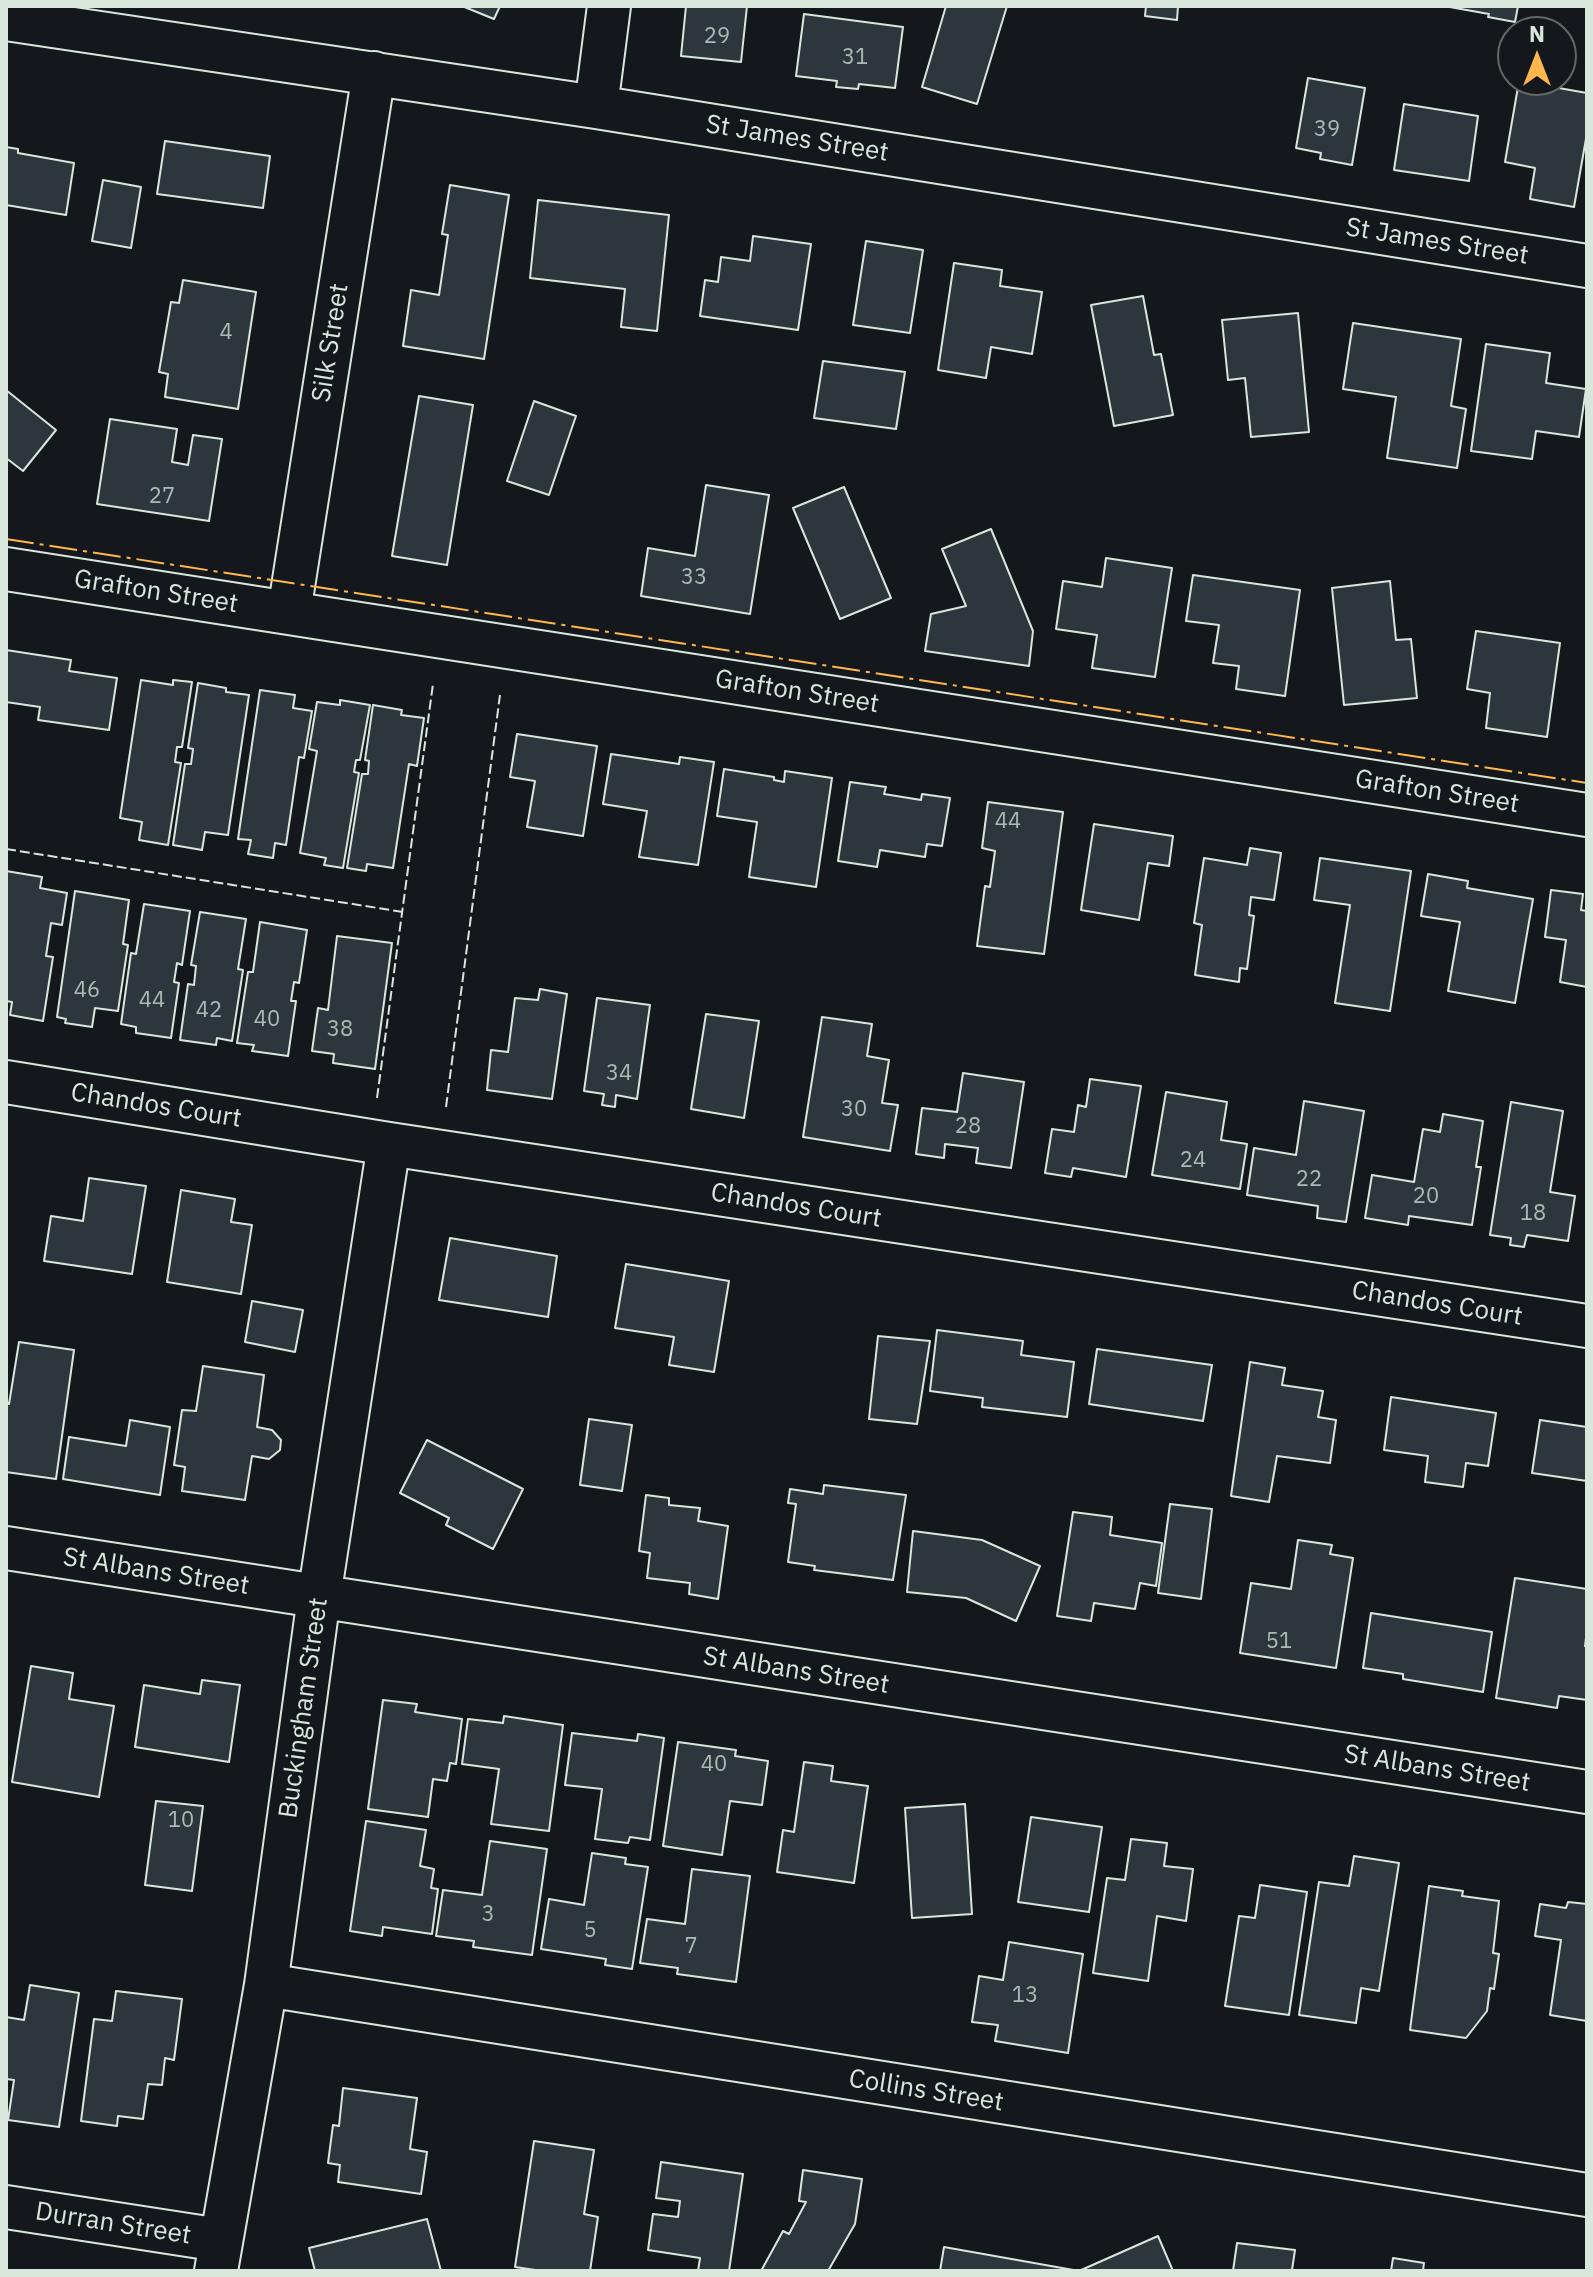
<!DOCTYPE html>
<html>
<head>
<meta charset="utf-8">
<style>
  body { margin:0 }
  #map { position:relative; width:1593px; height:2277px; overflow:hidden; background:#14181c; font-family:"IBM Plex Sans",sans-serif }
  canvas { display:block }
  .frame { position:absolute; inset:0; border:8px solid #d8e6dc; pointer-events:none }
  .north { position:absolute; left:1497px; top:16px; width:80px; height:80px; box-sizing:border-box; background:#14181c; border:2px solid #626a69; border-radius:50%; rotate:0deg; font-size:22px; font-weight:700; line-height:32px; text-align:center; color:#d8e6dc }
  .north::after { content:''; display:block; margin:auto; width:28px; height:36px; background:#ffb74d; clip-path:polygon(50% 0,100% 100%,50% 72%,0 100%) }
</style>
</head>
<body>
<div id="map">
<canvas width="1593" height="2277"></canvas>
<div class="frame"></div>
<div class="north">N</div>
</div>
<script>
const ctx = document.querySelector('canvas').getContext('2d');
ctx.lineJoin = 'round';
function fillPath(path, color) { ctx.fillStyle = color; ctx.fill(path, 'evenodd'); }
function trace(path, color, width, dash) { ctx.strokeStyle = color; ctx.lineWidth = width; ctx.lineCap = dash ? 'butt' : 'round'; ctx.setLineDash(dash || []); ctx.stroke(path); }
function label(font, color, halo, rows, align = 'center') {
  ctx.font = font + ' "IBM Plex Sans",sans-serif'; ctx.lineWidth = 6; ctx.setLineDash([]); ctx.textBaseline = 'middle'; ctx.strokeStyle = halo; ctx.fillStyle = color; for (const [text, x, y, turn = 0] of rows) {
    ctx.save(); ctx.translate(x, y); ctx.rotate((+turn || 0) * Math.PI / 180); ctx.textAlign = isNaN(turn) ? turn : align; if (halo) ctx.strokeText(text, 0, 0); ctx.fillText(text, 0, 0); ctx.restore();
  }
}
const building = new Path2D(`
  M462,6H500L494,19Z
  M686,6H747L741,62L681,56Z
  M946,6H1007L977,104L922,87Z
  M1146,6H1178L1177,20L1145,16Z
  M1444,6H1518L1515,22L1488,17L1489,14Z
  M804,14L903,27L895,88L859,84L858,89L836,87L837,81L796,76Z
  M1308,78L1365,88L1352,165L1320,159L1321,153L1296,148Z
  M1519,81L1587,93V133L1574,207L1530,199L1535,168L1505,162Z
  M1404,104L1478,116L1469,181L1394,170Z
  M165,141L270,156L263,208L157,194Z
  M6,147L18,149V153L74,163L66,215L6,205Z
  M103,180L141,187L131,248L92,241Z
  M450,185L509,195L484,359L403,346L411,290L439,295L448,235L442,234Z
  M538,200L669,215L657,331L621,327L625,289L530,278Z
  M753,236L811,244L798,330L700,316L705,280L718,282L721,257L750,261Z
  M866,241L923,250L910,333L853,325Z
  M954,263L1002,270L1000,286L1042,292L1032,354L991,347L986,378L938,370Z
  M183,280L256,292L238,409L165,397L168,374L159,372L171,302L179,303Z
  M1143,296L1154,355L1161,354L1173,415L1114,426L1091,305Z
  M1298,313L1309,432L1251,437L1245,378L1228,380L1222,320Z
  M1353,323L1461,339L1451,406L1466,409L1457,468L1387,458L1396,397L1343,389Z
  M1486,344L1550,353L1546,383L1586,389L1579,437L1536,431L1532,459L1471,451Z
  M823,361L905,372L896,429L814,418Z
  M6,390L56,430L23,471L6,458Z
  M419,396L473,405L447,565L392,556Z
  M534,401L576,416L549,495L507,481Z
  M110,419L177,429L172,462L188,465L193,435L222,439L209,521L97,504Z
  M706,485L769,495L750,614L641,596L648,548L695,556Z
  M844,487L891,598L840,619L793,508Z
  M991,529L1033,631L1029,666L925,651L931,614L966,606L942,549Z
  M1106,558L1172,568L1155,677L1092,668L1097,635L1056,629L1063,581L1102,587Z
  M1193,575L1300,590L1285,696L1236,689L1239,666L1213,663L1219,625L1186,621Z
  M1390,581L1396,640L1411,639L1417,698L1344,705L1332,588Z
  M1476,631L1560,643L1547,737L1486,728L1490,693L1467,689Z
  M6,650L71,660L69,671L117,678L109,730L38,720L40,707L6,702Z
  M141,680L173,685V680L192,682L182,747H177L175,762L181,763L168,845L139,840L142,822L120,818Z
  M198,683L226,688V692L249,695L228,835L205,832L202,850L173,845L185,764H191L193,749L188,748Z
  M260,690L295,695L293,708L312,711L304,758L299,757L286,845L275,843L273,858L248,854L251,840L238,839Z
  M340,700L370,705L360,760H356L354,772L359,773L343,868L324,865L326,858L300,853L317,751L309,749L317,702L340,705Z
  M373,705L402,710L401,715L424,718L417,766L409,764L393,868L367,864L366,871L347,868L362,774H368L369,761L365,760Z
  M517,734L597,746L583,836L527,827L535,781L510,777Z
  M611,754L679,764L680,757L714,762L698,865L639,857L647,811L603,804Z
  M724,769L774,777V780L784,782L785,771L832,778L816,887L749,877L757,822L717,816Z
  M850,782L886,787L884,794L921,800L922,794L950,798L942,846L927,844L925,857L880,850L877,867L838,861Z
  M988,802L1063,812L1044,954L977,946L985,886L990,887L995,851L982,848Z
  M1094,824L1173,836L1169,866L1148,863L1139,920L1081,910Z
  M1250,848L1281,853L1274,900L1251,897L1249,915L1254,916L1247,969L1240,968L1239,982L1195,975L1202,925L1194,923L1204,858L1247,865Z
  M1320,858L1411,871L1390,1011L1335,1003L1350,905L1314,900Z
  M6,871L42,877L40,888L67,893L62,925L51,923L46,956L53,957L43,1021L10,1015L12,1002L6,1001Z
  M1428,874L1468,881L1467,888L1533,899L1515,1003L1448,991L1460,922L1421,916Z
  M1551,890L1583,894L1581,910L1587,911V987L1560,982L1566,940L1545,937Z
  M75,891L129,900L123,944L128,945L118,1011L95,1008L92,1027L65,1023L66,1019L57,1017Z
  M144,904L190,911L182,965L177,963L174,982L179,983L171,1038L136,1033V1027L121,1024L131,953L136,954Z
  M200,912L246,919L238,969L243,970L232,1041L217,1038L216,1045L180,1040L188,984L194,985L196,966L191,965Z
  M260,922L307,930L299,983L294,982L291,1001H296L288,1056L252,1051L254,1045L237,1043L248,972H253Z
  M337,936L392,943L375,1069L333,1063L334,1054L312,1051L318,1008L328,1010Z
  M540,989L567,994L552,1099L487,1090L491,1050L508,1052L515,998L538,1000Z
  M597,998L650,1005L637,1099L616,1095L615,1107L602,1105L604,1094L584,1091Z
  M706,1014L759,1021L744,1118L691,1109Z
  M822,1017L872,1024L867,1056L889,1060L882,1103L898,1105L890,1151L803,1137Z
  M963,1073L1024,1082L1011,1168L976,1163L978,1148L945,1144L944,1158L916,1154L922,1108L957,1112Z
  M1090,1079L1141,1086L1126,1177L1073,1168L1071,1177L1045,1173L1052,1129L1074,1132L1078,1105L1086,1107Z
  M1166,1092L1227,1102L1221,1140L1247,1144L1240,1189L1152,1175Z
  M1304,1101L1364,1111L1346,1222L1317,1218L1318,1206L1247,1195L1254,1148L1296,1155Z
  M1511,1102L1563,1111L1550,1192L1575,1196L1568,1241L1527,1235L1524,1247L1510,1245L1511,1238L1490,1235Z
  M1443,1114L1483,1121L1476,1167H1481L1472,1225L1409,1216L1408,1225L1365,1218L1372,1175L1414,1182L1423,1129L1440,1132Z
  M89,1178L146,1186L132,1274L44,1261L51,1216L83,1221Z
  M181,1190L235,1199L231,1222L252,1225L241,1294L167,1282Z
  M450,1238L557,1256L548,1317L439,1300Z
  M626,1264L729,1281L714,1372L669,1365L674,1337L615,1328Z
  M252,1301L303,1310L295,1352L245,1342Z
  M937,1330L1023,1341L1021,1355L1074,1362L1067,1417L982,1407L983,1398L930,1391Z
  M878,1336L930,1341L917,1424L869,1419Z
  M19,1342L74,1350L56,1479L6,1472V1403L9,1404Z
  M1097,1349L1212,1365L1203,1421L1089,1404Z
  M1250,1362L1285,1368L1282,1385L1323,1391L1318,1417L1336,1420L1330,1463L1277,1456L1269,1502L1231,1496Z
  M203,1366L264,1375L257,1427L272,1430L281,1440L280,1450L269,1459L252,1456L245,1500L182,1491L185,1467L174,1465L182,1410L196,1411Z
  M1391,1397L1496,1413L1488,1466L1466,1463L1463,1487L1425,1482L1428,1456L1384,1450Z
  M589,1419L632,1425L622,1491L580,1485Z
  M130,1420L170,1427L160,1495L63,1479L69,1437L126,1446Z
  M1540,1420L1587,1427V1481L1532,1473Z
  M427,1440L523,1489L493,1549L446,1525L449,1518L400,1493Z
  M824,1485L906,1495L893,1580L814,1570L815,1566L788,1562L796,1504L788,1503L790,1489L823,1494Z
  M646,1495L669,1498V1505L700,1508L698,1521L728,1526L718,1599L689,1594L690,1583L647,1578L650,1553L639,1551Z
  M1170,1504L1212,1509L1201,1599L1158,1593Z
  M1073,1512L1112,1517L1110,1535L1162,1543L1156,1586L1140,1583L1135,1609L1094,1603L1091,1621L1057,1616Z
  M913,1531L982,1540L1040,1566L1016,1621L966,1598L907,1592Z
  M1298,1540L1332,1545L1330,1554L1353,1558L1336,1668L1240,1653L1251,1583L1291,1589Z
  M1515,1578L1587,1589V1630L1585,1646H1587V1700L1559,1696L1557,1708L1496,1698Z
  M1371,1613L1492,1632L1483,1692L1403,1679V1674L1363,1668Z
  M31,1666L73,1673L69,1699L114,1706L99,1797L12,1782Z
  M202,1680L240,1685L229,1762L135,1747L144,1685L200,1694Z
  M383,1700L417,1704L415,1712L462,1719L456,1764L450,1763L447,1781L433,1779L428,1817L368,1809Z
  M504,1716L563,1725L549,1831L491,1824L499,1769L462,1764L468,1719L503,1723Z
  M572,1733L637,1741L638,1734L664,1738L650,1840L630,1837L628,1843L595,1839L602,1789L565,1785Z
  M678,1742L736,1750L735,1756L768,1761L762,1805L730,1801L722,1855L663,1846Z
  M804,1762L833,1766L831,1781L868,1786L854,1883L777,1872L783,1830L794,1832Z
  M156,1801L203,1806L192,1891L145,1885Z
  M965,1804L972,1914L912,1918L905,1808Z
  M1031,1817L1102,1827L1089,1912L1018,1902Z
  M366,1821L426,1830L420,1866L434,1869L431,1888L438,1889L432,1934L383,1927L382,1936L350,1931Z
  M1131,1839L1167,1843L1164,1866L1193,1869L1186,1921L1157,1916L1148,1981L1093,1973L1107,1878L1125,1880Z
  M490,1841L547,1849L532,1955L473,1947L474,1941L436,1936L443,1890L482,1895Z
  M592,1853L626,1858L625,1864L648,1867L632,1969L605,1965L606,1959L541,1949L549,1899L584,1905Z
  M1354,1856L1399,1863L1379,1991L1361,1988L1356,2023L1299,2015L1319,1882L1349,1886Z
  M692,1869L750,1876L736,1982L677,1974L678,1968L640,1963L647,1919L685,1924Z
  M1260,1885L1307,1892L1289,2015L1225,2006L1239,1916L1255,1918Z
  M1429,1886L1463,1891L1462,1896L1499,1901L1493,1953L1499,1954L1494,1989L1490,1988L1487,2011L1466,2038L1410,2030Z
  M1568,1902L1587,1904V2021L1550,2015L1561,1940L1535,1936L1540,1904L1566,1908Z
  M1009,1942L1083,1954L1068,2053L995,2041L998,2025L972,2022L979,1976L1003,1980Z
  M30,1985L79,1993L59,2127L8,2120L14,2080L6,2079V2017L24,2020Z
  M116,1991L182,1999L174,2060L165,2058L162,2085L148,2084L143,2119L118,2116L117,2126L81,2121L94,2019L112,2021Z
  M343,2088L417,2098L410,2149L427,2152L421,2194L338,2182L340,2165L328,2163L333,2125L339,2126Z
  M534,2141L594,2150L584,2214L598,2217L590,2271H542L515,2267Z
  M661,2162L743,2174L729,2271H698L700,2258L648,2250L653,2214L678,2217L680,2201L656,2198Z
  M803,2170L862,2179L855,2224L828,2271H761L783,2231L789,2234L806,2202L799,2201Z
  M427,2219L441,2271H315L309,2248Z
  M1158,2236L1173,2271H940L944,2247L1079,2271Z
  M1237,2243L1295,2250L1292,2270L1299,2271H1233Z
  M1393,2258L1424,2263L1423,2271H1391Z`);
fillPath(building, '#2c363c');
trace(building, '#d8e6dc', 2);
const street = new Path2D(`
  M6,19L596,107L1587,266
  M596,107L609,6
  M6,569L1587,815
  M289,612L374,73
  M6,1082L389,1144L1587,1326
  M6,1548L1587,1792
  M266,1985L1587,2195
  M6,2207L220,2240
  M216,2271L266,1985L319,1597L389,1144`);
trace(street, '#d8e6dc', 46);
trace(street, '#14181c', 42);
trace(new Path2D(`
  M6,849L403,912
  M377,1098L433,684
  M446,1107L500,695`), '#d8e6dc', 2, [10, 4]);
trace(new Path2D(`
  M6,539L1587,783`), '#ffb74d', 2, [28, 6, 4, 6]);
label('22px', '#adbab4', null, [
  ["29",717,37],
  ["31",855,58],
  ["39",1327,130],
  ["4",226,333],
  ["27",162,497],
  ["33",694,578],
  ["44",1008,822],
  ["46",87,991],
  ["44",152,1001],
  ["42",209,1011],
  ["40",267,1020],
  ["38",340,1030],
  ["34",619,1074],
  ["30",854,1110],
  ["28",968,1127],
  ["24",1193,1161],
  ["22",1309,1180],
  ["20",1426,1197],
  ["18",1533,1214],
  ["51",1279,1642],
  ["40",714,1765],
  ["10",181,1821],
  ["3",488,1915],
  ["5",590,1931],
  ["7",691,1947],
  ["13",1025,1996]
]);
label('26px', '#d8e6dc', '#14181c', [
  ["St James Street",797,139,9],
  ["St James Street",1437,242,9],
  ["Silk Street",331,343,-81],
  ["Grafton Street",156,592,9],
  ["Grafton Street",797,692,9],
  ["Grafton Street",1437,792,9],
  ["Chandos Court",156,1106,9],
  ["Chandos Court",796,1206,9],
  ["Chandos Court",1437,1304,9],
  ["St Albans Street",156,1572,9],
  ["St Albans Street",796,1671,9],
  ["Buckingham Street",304,1708,-82],
  ["St Albans Street",1437,1769,9],
  ["Collins Street",926,2091,9],
  ["Durran Street",113,2224,9]
]);
</script>
</body>
</html>
